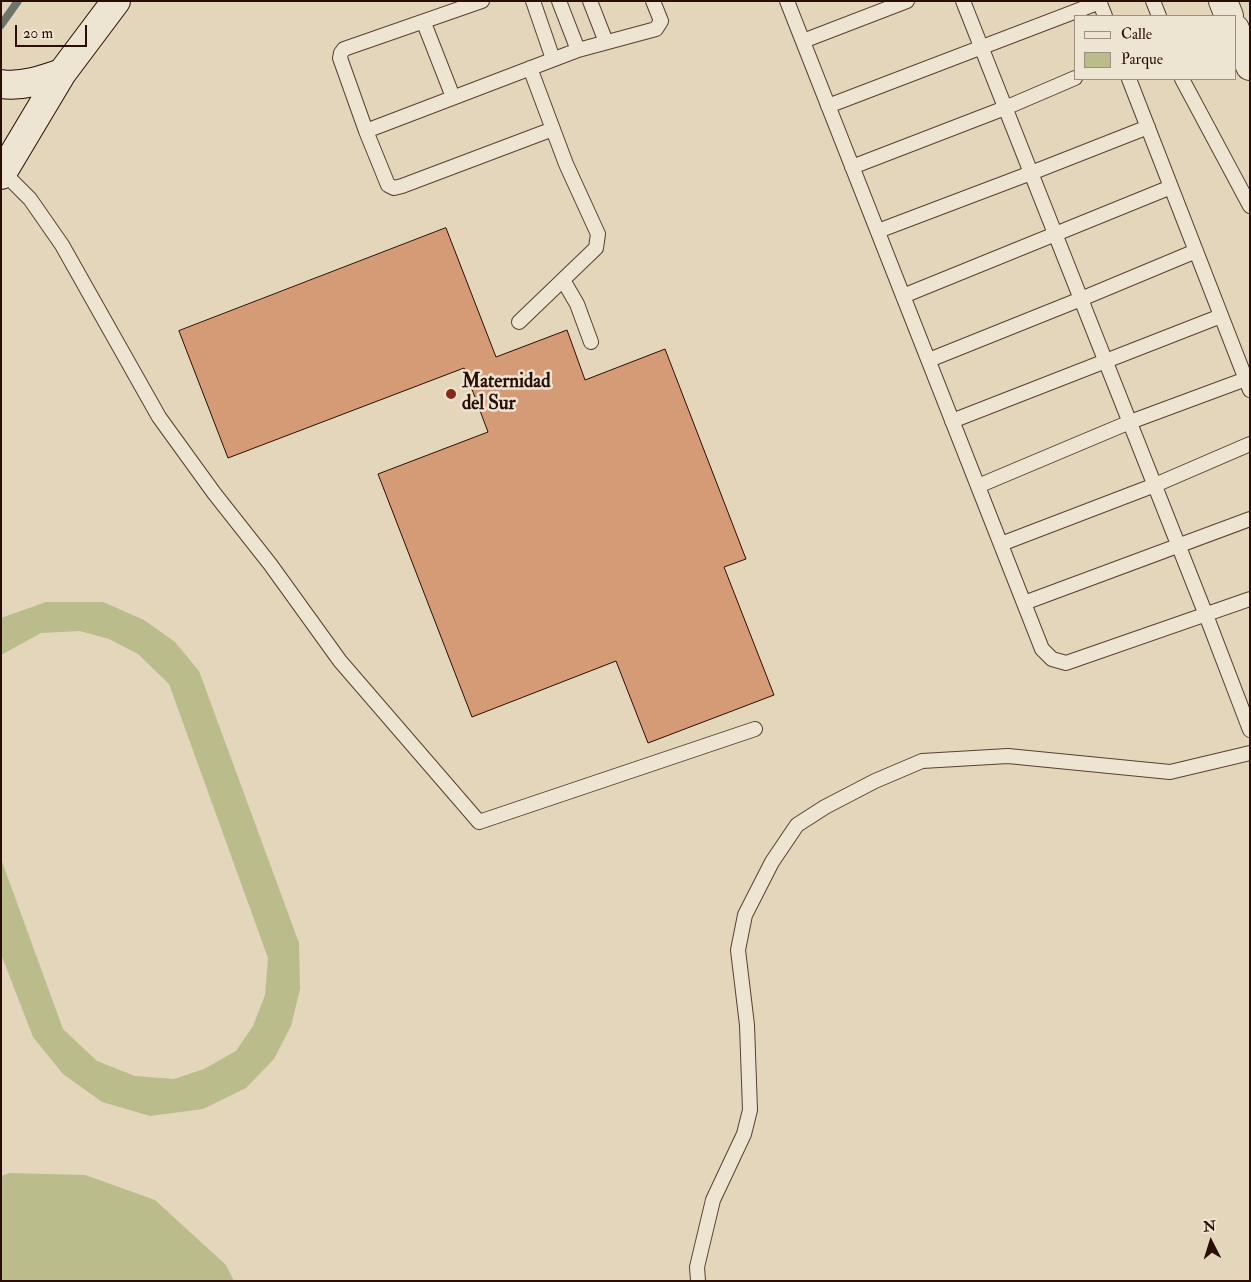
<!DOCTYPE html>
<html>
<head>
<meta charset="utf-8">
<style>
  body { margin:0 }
  #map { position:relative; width:1251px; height:1282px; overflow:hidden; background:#e3d6ba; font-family:"IM FELL Double Pica",serif }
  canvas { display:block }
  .frame { position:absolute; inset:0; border:2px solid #2a0e03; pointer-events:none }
  .legend { position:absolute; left:1074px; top:15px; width:162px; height:65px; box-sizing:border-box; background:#ede4d2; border:1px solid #9f8e7f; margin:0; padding:6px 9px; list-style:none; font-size:15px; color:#2a0e03 }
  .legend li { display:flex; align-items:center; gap:10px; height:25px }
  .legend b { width:25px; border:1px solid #9f8e7f }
  .north { position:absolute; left:1186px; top:1217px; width:50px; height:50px; -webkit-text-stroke:4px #ede4d2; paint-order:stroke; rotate:355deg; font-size:14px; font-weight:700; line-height:20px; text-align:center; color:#2a0e03 }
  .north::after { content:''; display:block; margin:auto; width:18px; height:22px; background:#2a0e03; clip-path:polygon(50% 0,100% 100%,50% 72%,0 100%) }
  .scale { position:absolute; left:15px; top:25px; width:72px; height:22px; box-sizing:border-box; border:2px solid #2a0e03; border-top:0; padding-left:6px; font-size:15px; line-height:18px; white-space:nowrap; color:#2a0e03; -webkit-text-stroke:4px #ede4d2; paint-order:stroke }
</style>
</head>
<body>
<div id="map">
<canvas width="1251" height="1282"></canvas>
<div class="frame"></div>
<ul class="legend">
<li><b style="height:6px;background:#ede4d2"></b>Calle</li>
<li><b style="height:14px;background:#babc8b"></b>Parque</li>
</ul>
<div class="north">N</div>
<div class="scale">20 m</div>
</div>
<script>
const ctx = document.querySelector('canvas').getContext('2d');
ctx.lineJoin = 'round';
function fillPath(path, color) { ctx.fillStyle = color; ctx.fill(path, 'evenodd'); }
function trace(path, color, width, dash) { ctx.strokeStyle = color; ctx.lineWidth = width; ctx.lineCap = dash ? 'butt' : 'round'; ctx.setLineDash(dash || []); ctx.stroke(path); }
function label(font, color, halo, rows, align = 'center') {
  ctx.font = font + ' "IM FELL Double Pica",serif'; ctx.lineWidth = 5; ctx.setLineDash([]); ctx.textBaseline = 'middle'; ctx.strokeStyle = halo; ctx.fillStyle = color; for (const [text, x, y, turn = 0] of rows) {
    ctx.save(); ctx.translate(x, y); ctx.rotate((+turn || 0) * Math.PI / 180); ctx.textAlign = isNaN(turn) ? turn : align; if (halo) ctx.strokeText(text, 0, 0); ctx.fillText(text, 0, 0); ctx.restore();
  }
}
fillPath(new Path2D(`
  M46,602H103L144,620L175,642L199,671L299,943L300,989L291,1026L274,1059L246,1088L203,1109L150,1116L102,1102L63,1074L33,1037L1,954V859L63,1029L97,1061L135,1076L174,1079L204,1069L236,1051L253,1026L265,995L268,958L169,684L138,654L109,639L80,631L41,633L1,655V618Z
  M10,1173L85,1175L155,1200L226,1265L234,1281H1V1176Z`), '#babc8b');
trace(new Path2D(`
  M1,25L18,1`), '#6b7568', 8);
const building = new Path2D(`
  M446,228L496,357L567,330L585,380L665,349L746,559L724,567L774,695L648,743L616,661L472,717L378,474L488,432L464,368L228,458L179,331Z`);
fillPath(building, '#d59b76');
trace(building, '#2a0e03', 1);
const service = new Path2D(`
  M482,1L344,49L341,53L340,58L366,131L388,185L394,188L402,186L553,129
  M533,1L553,59
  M559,1L578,50
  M590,1L606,42
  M787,1L1042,649L1052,659L1066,663L1250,599
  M963,1L1206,615L1250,730
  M1099,1L1105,16
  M1153,1L1159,16
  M424,23L453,97
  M803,41L907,1
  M1129,79L1250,390
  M1182,79L1250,206
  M828,106L1100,2
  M366,131L578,50L656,29L661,21L653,1
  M852,167L1005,108L1075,78
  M3,172L30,199L62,245L159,417L214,493L270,564L340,661L479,822L755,729
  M878,231L1031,173L1148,127
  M563,280L577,304L591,342
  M903,296L1171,187
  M519,322L596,248L598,234L566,164L530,68
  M929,360L1081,299L1196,251
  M952,421L1221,316
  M978,486L1130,422L1246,379
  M1001,544L1155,485L1250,444
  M1024,603L1250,519
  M698,1281L697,1267L713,1200L744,1134L750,1110L747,1025L738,950L745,915L772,862L797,825L825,807L875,781L922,761L1008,756L1170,772L1250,753`);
const minor = new Path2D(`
  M1223,1L1229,16
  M1235,29L1250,66`);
const secondary = new Path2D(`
  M1,84C22,87 42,80 62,73
  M1,175L62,73L116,1`);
trace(service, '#584031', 16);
trace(minor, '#584031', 30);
trace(secondary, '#2a0e03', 30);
trace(service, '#ede4d2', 14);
trace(minor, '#ede4d2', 28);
trace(secondary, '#ede4d2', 28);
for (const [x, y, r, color] of [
  [451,394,6,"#8f2418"]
]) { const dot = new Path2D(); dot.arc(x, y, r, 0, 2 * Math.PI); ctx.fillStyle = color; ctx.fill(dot); trace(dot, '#ede4d2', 2); }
label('bold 19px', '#2a0e03', '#ede4d2', [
  ["Maternidad",462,383],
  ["del Sur",462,405]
], 'left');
</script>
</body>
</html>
